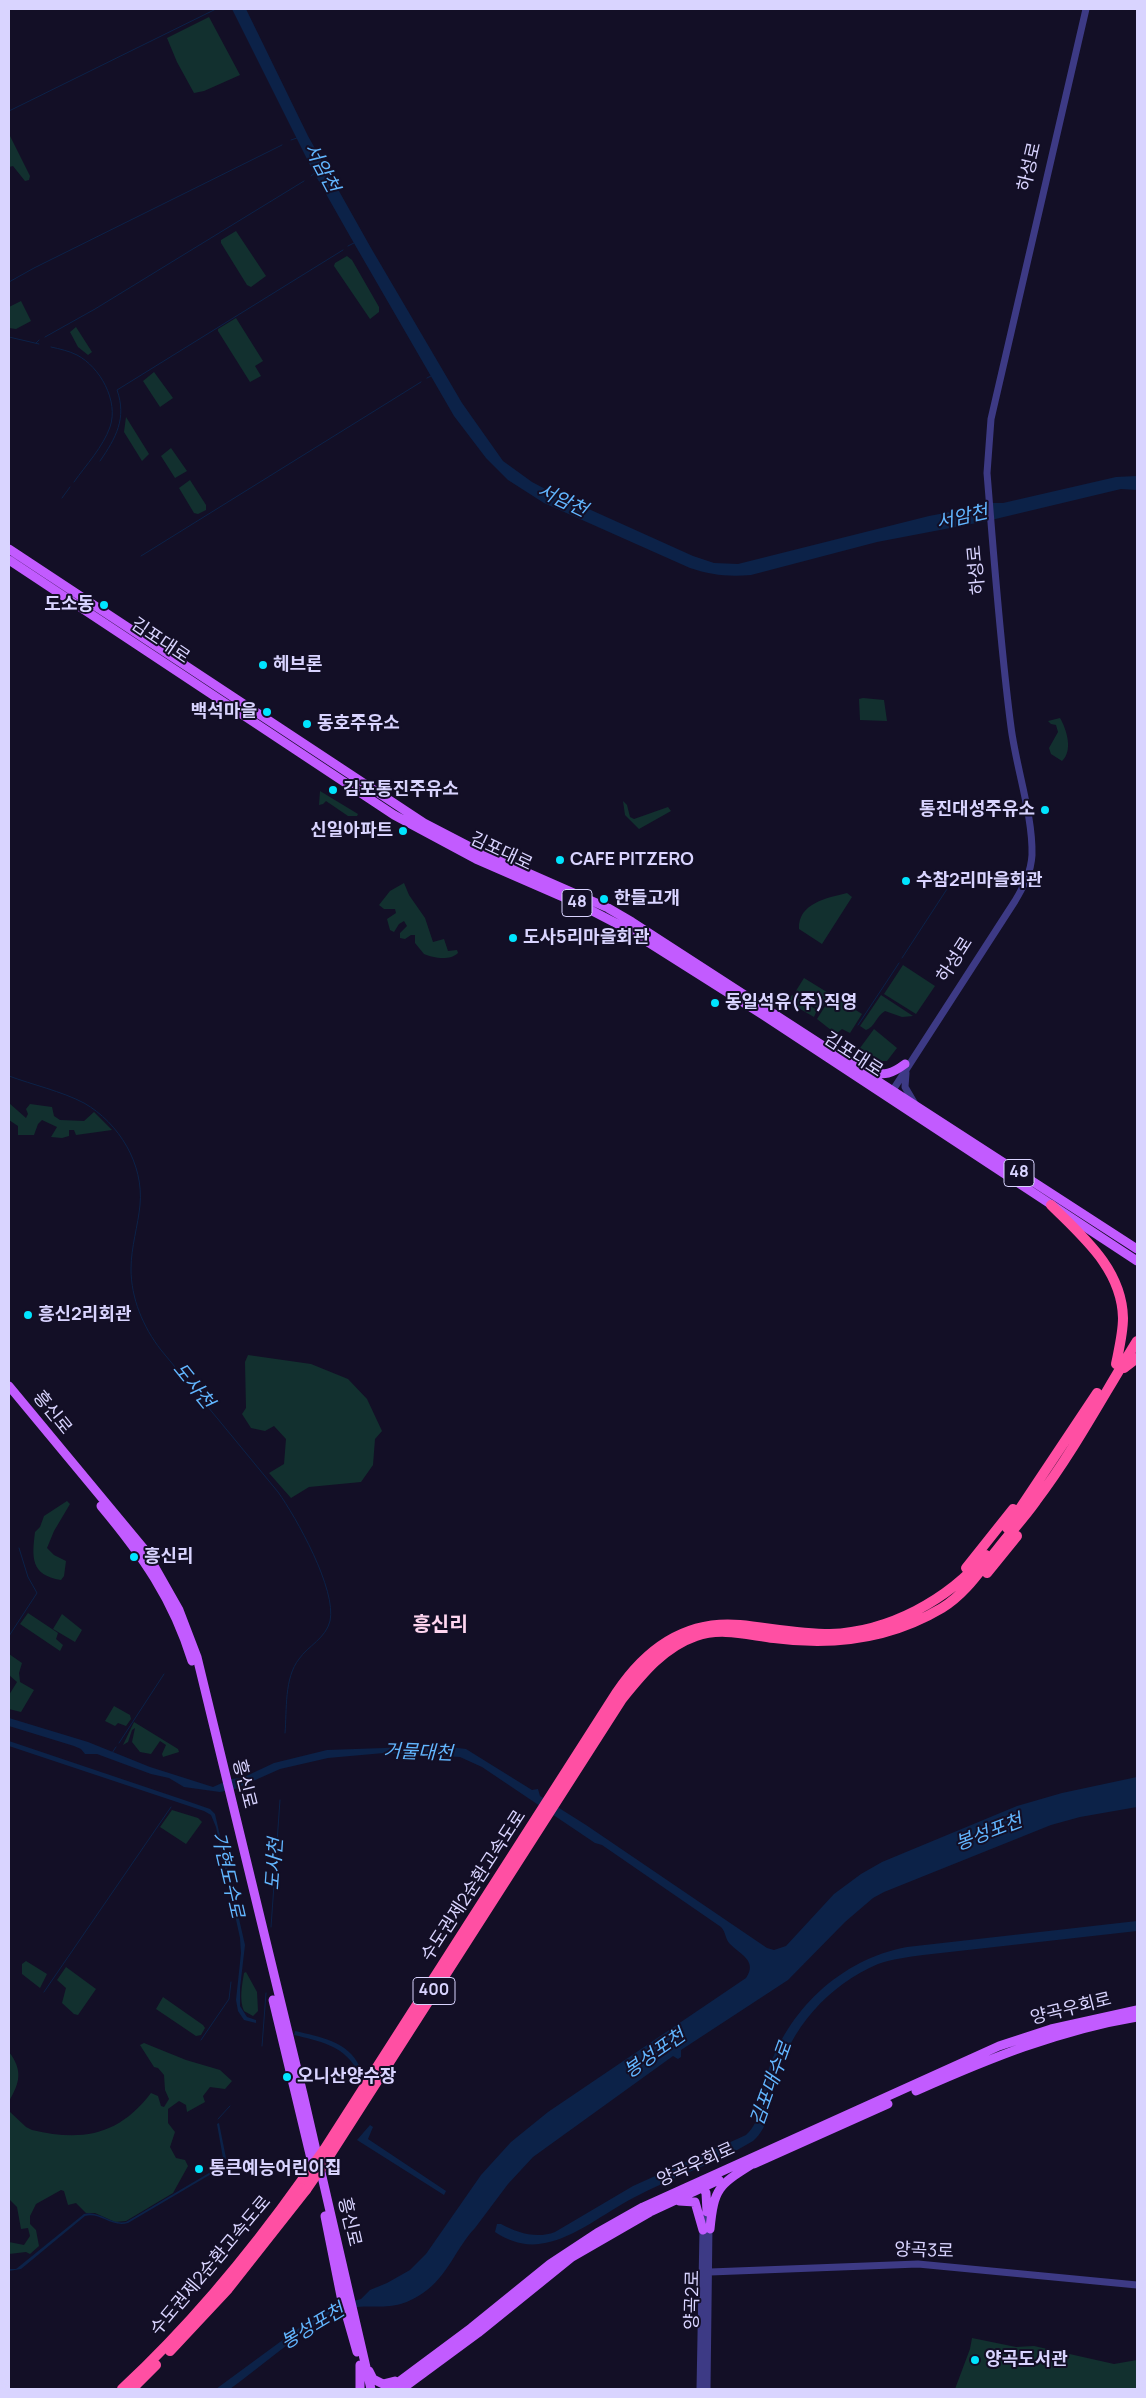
<!DOCTYPE html>
<html>
<head>
<meta charset="utf-8">
<style>
  body { margin:0 }
  #map { position:relative; width:1146px; height:2398px; overflow:hidden; background:#130f26; font-family:Manrope,sans-serif }
  canvas { display:block }
  .frame { position:absolute; inset:0; border:10px solid #d9d4ff; pointer-events:none }
</style>
</head>
<body>
<div id="map">
<canvas width="1146" height="2398"></canvas>
<div class="frame"></div>
</div>
<script>
const ctx = document.querySelector('canvas').getContext('2d');
ctx.lineJoin = 'round';
function fillPath(path, color) { ctx.fillStyle = color; ctx.fill(path, 'evenodd'); }
function trace(path, color, width, dash) { ctx.strokeStyle = color; ctx.lineWidth = width; ctx.lineCap = dash ? 'butt' : 'round'; ctx.setLineDash(dash || []); ctx.stroke(path); }
function label(font, color, halo, rows, align = 'center') {
  ctx.font = font + ' Manrope,"Noto Sans KR",sans-serif'; ctx.lineWidth = 4; ctx.setLineDash([]); ctx.textBaseline = 'middle'; ctx.strokeStyle = halo; ctx.fillStyle = color; for (const [text, x, y, turn = 0] of rows) {
    ctx.save(); ctx.translate(x, y); ctx.rotate((+turn || 0) * Math.PI / 180); ctx.textAlign = isNaN(turn) ? turn : align; if (halo) ctx.strokeText(text, 0, 0); ctx.fillText(text, 0, 0); ctx.restore();
  }
}
fillPath(new Path2D(`
  M209,17L240,75L204,91L194,93L177,62L167,38Z
  M9,134L30,176L29,180L25,181L13,166L9,167Z
  M236,231L266,276L251,287L247,285L221,243V240Z
  M347,256L352,260L379,307V312L370,319L334,266L335,263Z
  M21,301L31,321L16,329L9,328V307Z
  M236,318L263,361L255,366L261,376L250,382L218,331V329Z
  M76,327L92,352L88,355L78,347L70,332Z
  M154,372L173,398L160,407L143,381Z
  M126,417L149,454L142,461L124,432Z
  M171,448L187,471L175,478L161,456Z
  M190,480L206,505V510L198,514L194,513L179,488Z
  M863,698L884,700L887,721L860,720L859,699Z
  M1060,718C1067,730 1073,751 1062,761L1051,754L1049,748L1058,732L1056,725L1051,724L1048,721Z
  M320,791L358,814L357,816H348L326,801L323,804L319,805Z
  M623,801L627,805L630,817L634,819L668,807L671,811L639,829L625,815Z
  M404,883L409,895L425,918L433,942L444,939L448,951L457,950L458,953C450,961 433,958 424,954L415,943V935H411L405,939L400,938V933L407,926L404,921L399,924L394,932L390,930L387,919L396,913L395,909H384L379,905L390,891Z
  M847,893L852,897L822,944L799,929C798,903 827,898 847,893Z
  M903,965L935,986L916,1014L884,994Z
  M804,978L830,994L821,1010L794,994Z
  M792,995L817,1010L814,1017L788,1002Z
  M832,995L862,1014L850,1033L842,1029L836,1034L817,1019Z
  M881,995L913,1016L902,1017L885,1011C876,1016 875,1027 866,1030L860,1026Z
  M874,1029L897,1048L887,1061H882L860,1048Z
  M9,1103L26,1118L28,1114L26,1109L30,1104L52,1107L54,1116L60,1120L84,1121L94,1112L112,1130L76,1135L74,1130H69V1136L62,1138L51,1137L57,1127L42,1120L38,1124L34,1135H18V1126L9,1120Z
  M248,1355L311,1364L348,1379L367,1399L382,1431L375,1439L373,1465L361,1482L309,1487L291,1498L269,1473L284,1464L286,1439L274,1426L265,1431L251,1428L242,1414L246,1408L245,1362Z
  M67,1501L70,1504L54,1531L47,1548L54,1555L66,1561L64,1576L61,1580C30,1575 32,1557 35,1532L40,1527L44,1516Z
  M28,1613L58,1633L56,1639L63,1645L60,1651L20,1624Z
  M62,1614L82,1630L75,1642L53,1629Z
  M9,1654L22,1663L19,1673L20,1682L34,1690L21,1712L9,1709V1695L17,1682L9,1675Z
  M114,1706L130,1715L131,1719L126,1726L118,1723L115,1726L105,1721Z
  M134,1722L178,1749L179,1752L163,1757L162,1754L166,1745L160,1741L151,1754L140,1752L132,1742L135,1728L132,1730L128,1742L123,1745Z
  M172,1810L198,1818L202,1822L186,1844L160,1827Z
  M26,1961L47,1974L40,1988L22,1974V1964Z
  M66,1967L96,1989L78,2015L74,2014L62,2003L66,1988L57,1980Z
  M246,1972L257,1992L258,2011L253,2016L244,2011C239,2000 242,1985 244,1973Z
  M163,1997L203,2025L205,2028L201,2035L196,2036L156,2009Z
  M144,2043L186,2060L220,2070L232,2081L225,2089L210,2087L203,2096L205,2102L187,2112L186,2105L179,2101L168,2109V2123L175,2132L170,2147L176,2158L185,2160L188,2166L173,2193L126,2221L115,2222L95,2213H86L76,2203L68,2205L64,2191L61,2190L36,2204L30,2216V2224L36,2230L39,2246L30,2254L26,2252L9,2254V2242L24,2245L30,2236L28,2228L21,2229L17,2207L9,2199V2111L26,2127L32,2130C83,2142 119,2135 151,2093L158,2096L161,2106L164,2107L169,2099L165,2090L164,2075L158,2068L154,2067L140,2045Z
  M9,2052C23,2070 20,2083 9,2101Z
  M972,2338L1016,2347L1034,2346L1114,2364L1137,2360V2389H955L970,2349Z`), '#12302f');
fillPath(new Path2D(`
  M232,9H246L308,136L371,248L462,403L503,461L532,482L551,492L693,556L714,563L738,564L929,516L971,508L987,503H1003L1116,477L1137,476V490L1121,489L987,521L877,542L751,575C728,577 711,575 690,568L544,503L508,480L486,458L454,416L351,238L313,171Z
  M9,1718L88,1742L150,1767L213,1787L231,1779L242,1778L274,1763L327,1750L441,1746L466,1749L532,1790L538,1789L540,1796L586,1825L767,1948L774,1950L786,1946L834,1894L861,1874L882,1862L1017,1806L1062,1793L1137,1777V1807L1080,1817L1051,1825L884,1892L873,1898L845,1922L788,1980L681,2050V2057L678,2059L673,2056L533,2157L508,2184L475,2228C456,2248 448,2276 423,2293C390,2316 371,2300 339,2311C330,2313 324,2320 316,2325C286,2344 259,2368 230,2389H216L299,2328L338,2305L361,2299L370,2290L387,2283L410,2270L426,2254L481,2175L511,2142L548,2112L746,1978C758,1961 740,1954 730,1944C725,1939 726,1932 721,1927L602,1845L595,1843L482,1767L460,1757L384,1753L328,1758L280,1769L235,1789L220,1792L184,1787L169,1778L151,1774L97,1754H85L81,1749L74,1746L9,1726Z
  M9,1741L187,1801L210,1809L215,1814L245,1945L240,1988V2006L247,2017L256,2020V2023L244,2020L238,2011L236,2000L241,1953L240,1938L216,1827L211,1815L204,1811L9,1746Z
  M1137,1921V1931L923,1955C908,1957 892,1959 878,1964C828,1985 789,2030 776,2081C770,2102 770,2127 753,2141C715,2164 672,2177 633,2198C606,2212 574,2238 545,2243C527,2247 510,2242 495,2232L497,2224H501C517,2233 537,2239 555,2232L633,2186L746,2135C762,2121 762,2094 767,2075C786,2011 841,1959 907,1947Z
  M295,2031C320,2037 348,2041 360,2067L356,2068C342,2045 319,2041 294,2035Z
  M219,2123L226,2158L218,2170L128,2223C112,2228 100,2212 85,2216L21,2269L9,2271V2269H16L21,2265L84,2214C99,2210 110,2225 126,2222L214,2170L223,2158L217,2124Z
  M370,2125L373,2127L368,2139L446,2191L444,2195L357,2140Z`), '#0c2248');
trace(new Path2D(`
  M9,111L216,9
  M291,140L297,138
  M311,176L316,172
  M348,246L354,243
  M9,282L34,268L282,145
  M9,337L39,344
  M45,337L95,309L304,181
  M36,343L39,340
  M51,347C60,349 69,351 77,355C100,367 119,401 110,427C103,447 86,465 74,482
  M427,378L433,375
  M100,461C116,438 127,418 117,390L343,250
  M62,498L70,487
  M141,556L421,382
  M902,958L947,889L955,871
  M858,1025L899,963
  M9,1076C33,1085 61,1091 84,1103C119,1123 144,1164 140,1205C138,1226 131,1247 131,1269C131,1298 143,1327 161,1350L278,1492C296,1517 337,1590 330,1621C326,1638 308,1646 299,1659C284,1678 287,1710 285,1733
  M9,1636L37,1593L28,1577L19,1548
  M119,1743L164,1674
  M112,1753L116,1747
  M271,1927L280,1800
  M44,1992L171,1807
  M201,2040L229,1999L231,1982
  M262,2046L266,1993
  M218,2119L230,2106`), '#0c2248', 1);
trace(new Path2D(`
  M906,1073L905,1087L915,1104
  M891,1093L1015,901C1024,886 1031,872 1032,855C1033,816 1016,767 1011,727C1000,643 994,558 987,473L991,419L1086,9
  M710,2272L918,2264L1137,2285
  M700,2389L703,2230L707,2212
  M707,2389L709,2225`), '#3d3a85', 7);
trace(new Path2D(`
  M9,549L424,823L476,850L608,908L632,922L1137,1249
  M9,560L394,815L476,859L577,903L627,929L763,1015L1137,1261
  M869,1071C884,1077 893,1073 905,1064
  M9,1386L145,1550L179,1610L197,1657L303,2094L371,2389
  M101,1506C142,1555 173,1599 192,1661
  M273,2000L313,2167
  M916,2091C988,2059 1059,2030 1137,2017
  M754,2164L888,2104
  M701,2184L706,2193L707,2212
  M679,2201L695,2202L703,2230
  M325,2216L341,2296L357,2352
  M710,2229C714,2187 719,2185 754,2163
  M360,2365V2389
  M369,2371L373,2379L383,2384L395,2381
  M389,2389L471,2328L550,2264L597,2233L643,2207L999,2046L1051,2029L1137,2010
  M402,2389L478,2333L572,2257L650,2212L719,2180`), '#c25bff', 9);
trace(new Path2D(`
  M1051,1205C1083,1237 1122,1269 1123,1318C1123,1333 1119,1349 1116,1364
  M1124,1368L1137,1358
  M1007,1528L1097,1393
  M966,1568L1013,1509
  M987,1573L1017,1536
  M324,2150L617,1692C646,1649 686,1620 740,1625C770,1628 799,1634 830,1634C889,1632 948,1600 986,1555
  M326,2161L622,1699C643,1673 664,1647 696,1636C721,1627 748,1635 774,1638C833,1646 890,1639 942,1608C965,1594 979,1572 996,1551C1009,1534 1024,1518 1036,1501C1074,1451 1104,1394 1137,1341
  M170,2351L228,2289L306,2190
  M122,2389C190,2326 249,2255 303,2179
  M132,2389L156,2365`), '#ff4fa3', 10);
trace(new Path2D(`
  M303,2179L324,2150
  M306,2190L326,2161`), '#ff4fa3', 10);
for (const [x, y, r, color] of [
  [104,605,5,"#00e5ff"],
  [263,665,5,"#00e5ff"],
  [267,712,5,"#00e5ff"],
  [307,724,5,"#00e5ff"],
  [333,790,5,"#00e5ff"],
  [1045,810,5,"#00e5ff"],
  [403,831,5,"#00e5ff"],
  [560,860,5,"#00e5ff"],
  [906,881,5,"#00e5ff"],
  [604,899,5,"#00e5ff"],
  [513,938,5,"#00e5ff"],
  [715,1003,5,"#00e5ff"],
  [28,1315,5,"#00e5ff"],
  [134,1557,5,"#00e5ff"],
  [287,2077,5,"#00e5ff"],
  [199,2169,5,"#00e5ff"],
  [975,2360,5,"#00e5ff"]
]) { const dot = new Path2D(); dot.arc(x, y, r, 0, 2 * Math.PI); ctx.fillStyle = color; ctx.fill(dot); trace(dot, '#130f26', 2); }
for (const [x, y, w] of [
  [577,903,30],
  [1019,1173,30],
  [434,1991,42]
]) { const box = new Path2D(); box.roundRect(x - w / 2, y - 13.5, w, 27, 4); ctx.fillStyle = '#130f26'; ctx.fill(box); trace(box, '#d9d4ff', 1); }
label('bold 16px', '#d9d4ff', null, [
  ["48",577,903],
  ["48",1019,1173],
  ["400",434,1991]
]);
label('18px', '#d9d4ff', '#130f26', [
  ["하성로",1030,167,-77],
  ["하성로",977,570,-95],
  ["김포대로",160,641,34],
  ["김포대로",501,852,25],
  ["하성로",955,960,-57],
  ["김포대로",853,1055,33],
  ["흥신로",52,1413,51],
  ["흥신로",244,1784,76],
  ["수도권제2순환고속도로",474,1886,-57],
  ["양곡우회로",1071,2009,-14],
  ["양곡우회로",696,2165,-24],
  ["흥신로",349,2222,77],
  ["양곡3로",924,2251,2],
  ["수도권제2순환고속도로",211,2266,-50],
  ["양곡2로",693,2300,-89]
]);
label('bold 18px', '#d9d4ff', '#130f26', [
  ["도소동",94,605,"right"],
  ["헤브론",273,665],
  ["백석마을",257,712,"right"],
  ["동호주유소",317,724],
  ["김포통진주유소",343,790],
  ["통진대성주유소",1035,810,"right"],
  ["신일아파트",393,831,"right"],
  ["CAFE PITZERO",570,860],
  ["수참2리마을회관",916,881],
  ["한들고개",614,899],
  ["도사5리마을회관",523,938],
  ["동일석유(주)직영",725,1003],
  ["흥신2리회관",38,1315],
  ["흥신리",144,1557],
  ["오니산양수장",297,2077],
  ["통큰예능어린이집",209,2169],
  ["양곡도서관",985,2360]
], 'left');
label('italic 19px', '#62b6ff', '#130f26', [
  ["서암천",321,168,62],
  ["서암천",562,501,25],
  ["서암천",962,518,-13],
  ["도사천",193,1386,51],
  ["거물대천",418,1753,2],
  ["봉성포천",989,1833,-21],
  ["도사천",275,1864,-86],
  ["가현도수로",227,1875,77],
  ["봉성포천",655,2054,-35],
  ["김포대수로",772,2084,-70],
  ["봉성포천",313,2327,-31]
]);
label('bold 20px', '#ffd6f0', '#130f26', [
  ["흥신리",440,1625]
]);
</script>
</body>
</html>
